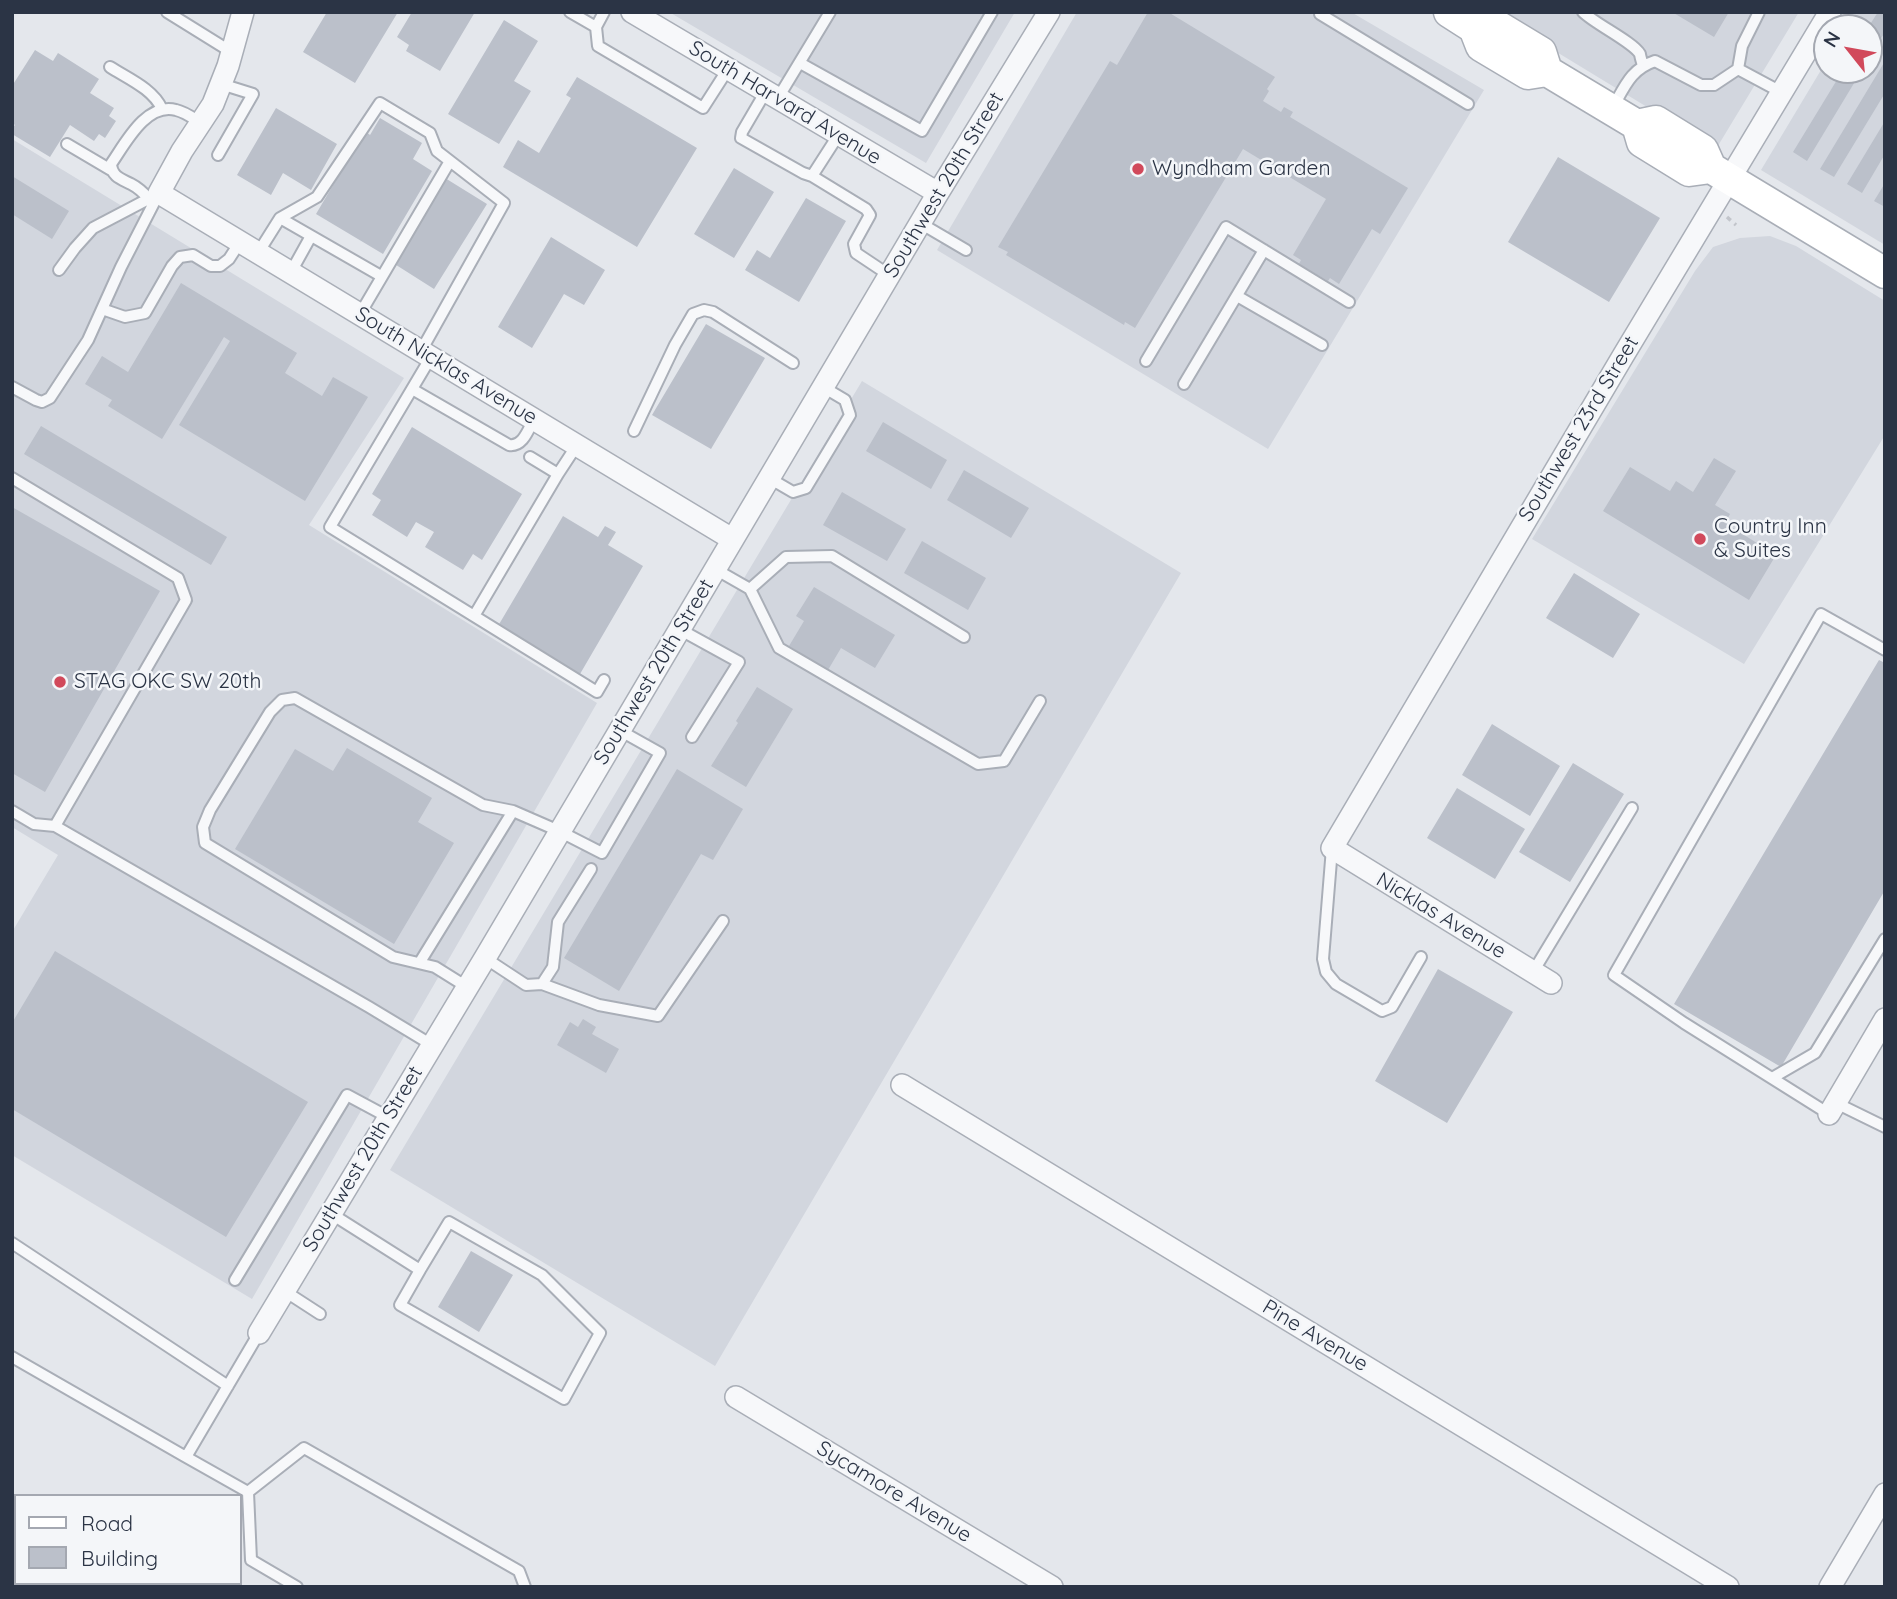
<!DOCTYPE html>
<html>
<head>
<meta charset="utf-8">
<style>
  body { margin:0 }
  #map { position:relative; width:1897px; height:1599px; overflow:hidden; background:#e4e7ec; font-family:Quicksand,sans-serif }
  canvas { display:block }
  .frame { position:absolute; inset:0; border:14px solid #2b3445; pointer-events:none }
  .legend { position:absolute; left:14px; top:1494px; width:228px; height:91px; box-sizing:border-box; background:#f4f6f9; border:2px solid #a4a8b1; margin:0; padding:9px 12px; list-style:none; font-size:21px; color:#2b3445 }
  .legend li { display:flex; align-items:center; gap:14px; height:35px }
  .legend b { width:35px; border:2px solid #a4a8b1 }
  .north { position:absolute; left:1813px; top:14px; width:70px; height:70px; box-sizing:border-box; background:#f4f6f9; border:2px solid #a4a8b1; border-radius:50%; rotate:301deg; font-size:19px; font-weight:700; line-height:28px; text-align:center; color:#2b3445 }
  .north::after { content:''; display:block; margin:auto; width:24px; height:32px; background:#d1495b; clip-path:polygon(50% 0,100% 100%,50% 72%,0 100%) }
</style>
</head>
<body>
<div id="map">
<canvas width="1897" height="1599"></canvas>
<div class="frame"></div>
<ul class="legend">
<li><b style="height:9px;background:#fff"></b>Road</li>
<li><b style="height:19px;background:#bbc0ca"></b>Building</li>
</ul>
<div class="north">N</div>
</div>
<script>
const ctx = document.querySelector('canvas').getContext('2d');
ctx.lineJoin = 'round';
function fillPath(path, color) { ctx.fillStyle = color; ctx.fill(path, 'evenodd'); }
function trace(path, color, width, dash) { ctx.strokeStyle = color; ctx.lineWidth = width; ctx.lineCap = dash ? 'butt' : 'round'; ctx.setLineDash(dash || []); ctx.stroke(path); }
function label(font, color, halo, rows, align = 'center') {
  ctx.font = font + ' Quicksand,sans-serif'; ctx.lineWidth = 5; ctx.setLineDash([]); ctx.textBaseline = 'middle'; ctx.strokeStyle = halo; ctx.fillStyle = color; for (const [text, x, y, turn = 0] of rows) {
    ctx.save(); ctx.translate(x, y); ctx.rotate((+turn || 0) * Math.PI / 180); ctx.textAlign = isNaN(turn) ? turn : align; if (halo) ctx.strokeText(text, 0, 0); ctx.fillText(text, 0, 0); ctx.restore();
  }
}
fillPath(new Path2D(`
  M669,12H1015L926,163Z
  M1077,12H1351L1484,90L1268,449L937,250Z
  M1491,12H1799L1716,149Z
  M1856,12H1885V245L1761,170L1827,60V70H1869V28H1846Z
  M12,139L404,378L309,525L597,703L252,1299L12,1155V932L58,855L12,827Z
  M1770,236L1796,246L1885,301V435L1744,664L1532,539L1695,271L1713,247L1740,238Z
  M862,381L1181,573L715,1366L390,1170Z`), '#d2d6de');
fillPath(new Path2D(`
  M327,12H398L355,83L303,52Z
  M412,12H475L440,71L406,51L409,45L397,37Z
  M1148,12H1168L1275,77L1267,89L1269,91L1263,101L1281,112L1284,107L1293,112L1290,117L1408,188L1380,234L1372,229L1339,284L1330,278L1328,281L1299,264L1301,260L1293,255L1326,199L1243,149L1135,328L1125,322L1124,325L1006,255L1008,252L998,247L1110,61L1117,65Z
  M1672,12H1729L1714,37Z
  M1878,12H1885V32L1869,58V26Z
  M504,20L538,41L514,81L531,91L499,144L448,114Z
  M35,50L53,61L58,53L99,79L90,93L114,108L109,116L116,121L105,138L99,134L94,141L70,125L50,157L12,134V128L15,125L12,123V86Z
  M1885,61V93L1834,177L1820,169Z
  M1843,70H1862L1807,161L1793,152Z
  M577,77L697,148L637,247L503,167L518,140L539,153L571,98L566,95Z
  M276,108L337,144L311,190L283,173L271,195L237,175Z
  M380,118L422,143L413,159L432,171L383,254L316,214L365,131L370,135Z
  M1885,121V154L1862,193L1847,184Z
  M1558,157L1660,218L1609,302L1508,242Z
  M734,168L774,192L734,258L694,234Z
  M12,176L69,211L52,239L12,214Z
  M445,178L487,204L434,289L393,263Z
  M1885,183V207L1874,201Z
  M806,198L846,221L799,302L745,270L757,250L770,258Z
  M551,237L605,270L584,305L564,294L532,348L498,327Z
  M181,283L297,353L285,373L322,396L333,377L368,397L305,501L179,425L230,341L224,337L162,439L108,406L112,400L85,384L102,356L128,372Z
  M706,324L765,358L711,449L652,415Z
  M883,422L947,460L931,489L866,451Z
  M41,426L227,537L211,565L24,454Z
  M412,427L522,494L482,560L473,554L463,570L425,547L434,532L416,522L407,537L372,515L381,500L372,494Z
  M1714,458L1736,471L1715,505L1730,514L1725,523L1776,555L1749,600L1603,511L1630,467L1670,491L1676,481L1693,492Z
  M964,470L1029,508L1011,538L947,500Z
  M842,492L906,529L887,561L823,525Z
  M12,507L160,591L45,792L12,773Z
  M563,516L598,537L605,526L616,532L608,545L643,566L580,674L498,626Z
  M922,541L986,578L968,610L904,573Z
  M1574,573L1640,614L1613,658L1546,618Z
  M814,587L895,635L875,668L841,648L828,670L789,646L804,621L796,616Z
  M1879,660L1885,663V890L1781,1067L1674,1004Z
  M757,687L793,709L746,787L711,766L738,723L736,721Z
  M1492,724L1560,766L1530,816L1462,775Z
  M347,748L432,798L418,822L454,843L394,944L235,849L295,749L333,771Z
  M1573,763L1624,794L1570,882L1519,852Z
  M677,769L743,809L713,860L701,854L619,991L564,958Z
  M1457,788L1525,829L1495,879L1427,838Z
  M55,951L308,1102L226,1237L12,1109V1023Z
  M1438,969L1513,1012L1447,1123L1375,1081Z
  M583,1019L596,1027L592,1034L619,1049L606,1073L557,1045L570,1022L578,1027Z
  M471,1251L513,1275L479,1332L438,1307Z`), '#bbc0ca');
const lane = new Path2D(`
  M167,12L233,53
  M570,12L596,27L604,12
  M1583,12C1595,24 1633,42 1640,54C1640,55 1642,63 1643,65
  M1320,14L1468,104
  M596,27L598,46L703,108L728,69
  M800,63L922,131L992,12
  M110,67C129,79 153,89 162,109
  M1738,69L1742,46L1759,12
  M766,91L742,132L741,138L803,173L812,176L839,134
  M778,98L830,12
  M1613,107C1625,86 1631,69 1655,61L1701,85H1714L1738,69L1781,92
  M67,144L111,170
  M218,155L253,94L221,84
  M812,176L866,209L870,215L854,244L856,253L889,275
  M150,200C144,193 139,188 131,184C121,179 112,177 111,164C125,144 146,102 176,110C185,112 193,118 201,123
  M280,218L381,276
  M920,223L966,250
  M258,253L280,218L317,197L380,103L430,133L437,151L504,203L421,351
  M59,270L75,248L93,228L154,196
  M291,272L311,236
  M1237,296L1322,345
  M102,309L125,317L145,313L172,266L180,257L193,255L211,266H220L229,259L240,242
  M360,314L450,161
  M431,357L330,527L597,692L604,680
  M1146,361L1226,227L1349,302
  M1184,384L1264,250
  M12,387L36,400L42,402L50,398L88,340L121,267L159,193
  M412,389L509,445C523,447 528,430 534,419
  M634,431L675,345L693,314L704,310L713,312L793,363
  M530,457L558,474L577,445
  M12,478L178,578L186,600L55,826
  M769,478L793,492L806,488L850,415L845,400L823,387
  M715,569L750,589L779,648L978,764L1004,761L1040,701
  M750,589L786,557L832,556L964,637
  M474,616L558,474
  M679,629L739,662L692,737
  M12,811L34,824L55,826L369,1007L432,1045
  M1332,848L1323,959L1326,972L1336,984L1382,1011L1392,1007L1421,957
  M485,958L526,985L542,984L553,967L558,922L591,869
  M420,962L513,811
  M1533,972L1632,808
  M542,984L599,1005L658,1016L723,921
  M467,987L435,967L393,957L205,843L203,827L210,810L270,712L282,700L295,698L483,805L513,811L559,831L602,853L660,753L619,730
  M1772,1078L1815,1053L1885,939
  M1836,1103L1885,1127
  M1829,1114L1684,1023L1614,975L1821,614L1885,650
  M330,1213L420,1270L400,1305L564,1399L600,1333L542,1275L449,1222L420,1270
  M12,1243L228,1386
  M235,1280L347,1095L388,1117
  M283,1290L320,1314
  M12,1357L186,1457L259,1333
  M186,1457L248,1492
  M248,1492L304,1448L519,1571L525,1587
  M248,1492L251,1560L297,1587`);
const street = new Path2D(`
  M243,12L228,66L213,104L182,151L159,193L732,539
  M632,12L938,193
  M1551,983L1332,848L1623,356L1830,12
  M902,1085L1728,1587
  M1829,1114L1885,1019
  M259,1333L485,958L938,193L1049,12
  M736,1397L1052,1587
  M1830,1587L1885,1494`);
const secondary = new Path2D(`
  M1449,12L1474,28L1481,46L1528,74L1547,71
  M1474,28L1493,23L1541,52L1547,71L1637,125L1656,121L1703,150L1711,168L1885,273
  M1637,125L1642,142L1689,171L1711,168`);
trace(lane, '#a9aeb7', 14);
trace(street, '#a9aeb7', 24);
trace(secondary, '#a9aeb7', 33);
trace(new Path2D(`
  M1727,217L1736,225`), '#c2c5cb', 3.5, [5, 5]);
trace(lane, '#f7f8fa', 10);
trace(street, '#f7f8fa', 21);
trace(secondary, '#fff', 30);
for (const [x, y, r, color] of [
  [1138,169,7,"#d1495b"],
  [1700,539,7,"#d1495b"],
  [60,682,7,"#d1495b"]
]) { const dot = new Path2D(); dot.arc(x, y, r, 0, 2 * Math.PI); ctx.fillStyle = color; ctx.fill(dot); trace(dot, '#f4f6f9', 2.5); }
label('21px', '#2b3445', '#f4f6f9', [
  ["South Harvard Avenue",785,103,31],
  ["Southwest 20th Street",944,185,-59],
  ["South Nicklas Avenue",446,366,31],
  ["Southwest 23rd Street",1579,429,-59],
  ["Southwest 20th Street",654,672,-59],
  ["Nicklas Avenue",1441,916,31],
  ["Southwest 20th Street",363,1159,-59],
  ["Pine Avenue",1315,1336,31],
  ["Sycamore Avenue",894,1492,31]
]);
label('21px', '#2b3445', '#f4f6f9', [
  ["Wyndham Garden",1152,169],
  ["Country Inn",1714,527],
  ["& Suites",1714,551],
  ["STAG OKC SW 20th",74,682]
], 'left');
</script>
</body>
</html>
